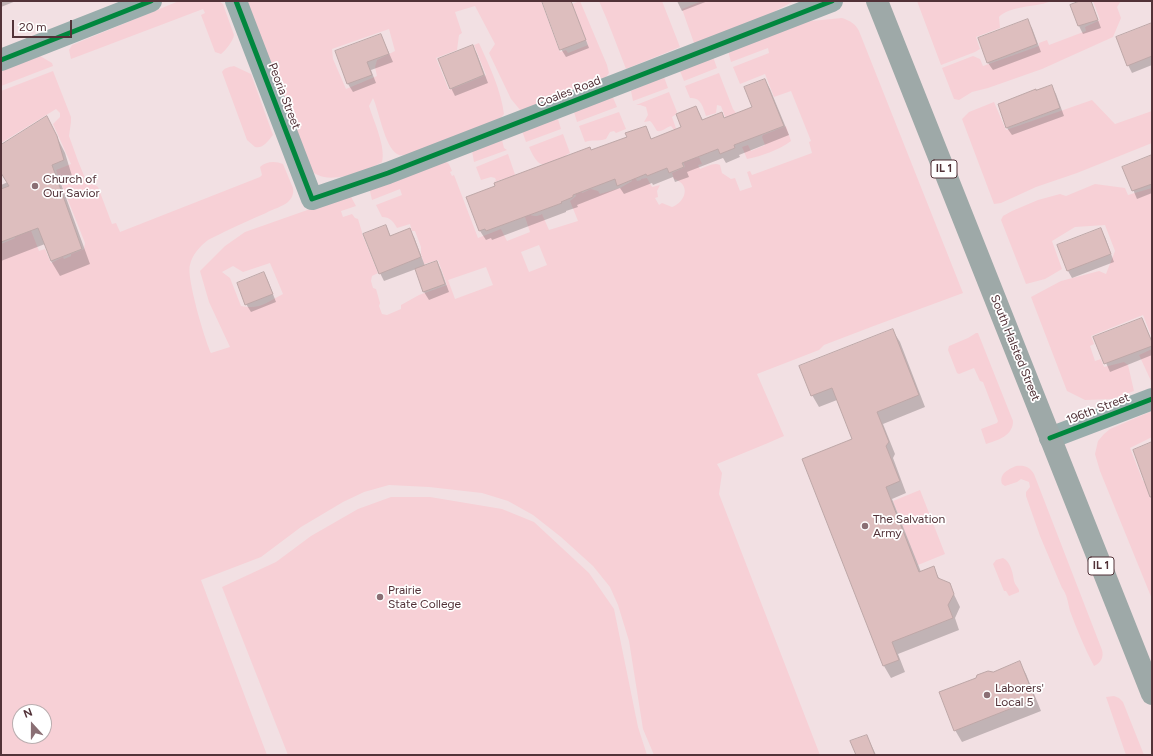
<!DOCTYPE html>
<html>
<head>
<meta charset="utf-8">
<style>
  body { margin:0 }
  #map { position:relative; width:1153px; height:756px; overflow:hidden; background:#f2e0e3; font-family:Figtree,sans-serif }
  canvas { display:block }
  .frame { position:absolute; inset:0; border:2px solid #523238; pointer-events:none }
  .north { position:absolute; left:12px; top:704px; width:40px; height:40px; box-sizing:border-box; background:#fff; border:1px solid #baadaf; border-radius:50%; rotate:339deg; font-size:11px; font-weight:700; line-height:16px; text-align:center; color:#523238 }
  .north::after { content:''; display:block; margin:auto; width:14px; height:18px; background:#8a6f74; clip-path:polygon(50% 0,100% 100%,50% 72%,0 100%) }
  .scale { position:absolute; left:12px; top:20px; width:60px; height:18px; box-sizing:border-box; border:2px solid #523238; border-top:0; padding-left:5px; font-size:12px; line-height:14px; white-space:nowrap; color:#523238; -webkit-text-stroke:3px #fff; paint-order:stroke }
</style>
</head>
<body>
<div id="map">
<canvas width="1153" height="756"></canvas>
<div class="frame"></div>
<div class="north">N</div>
<div class="scale">20 m</div>
</div>
<script>
const ctx = document.querySelector('canvas').getContext('2d');
ctx.lineJoin = 'round';
function fillPath(path, color) { ctx.fillStyle = color; ctx.fill(path, 'evenodd'); }
function trace(path, color, width, dash) { ctx.strokeStyle = color; ctx.lineWidth = width; ctx.lineCap = dash ? 'butt' : 'round'; ctx.setLineDash(dash || []); ctx.stroke(path); }
function label(font, color, halo, rows, align = 'center') {
  ctx.font = font + ' Figtree,sans-serif'; ctx.lineWidth = 3.5; ctx.setLineDash([]); ctx.textBaseline = 'middle'; ctx.strokeStyle = halo; ctx.fillStyle = color; for (const [text, x, y, turn = 0] of rows) {
    ctx.save(); ctx.translate(x, y); ctx.rotate((+turn || 0) * Math.PI / 180); ctx.textAlign = isNaN(turn) ? turn : align; if (halo) ctx.strokeText(text, 0, 0); ctx.fillText(text, 0, 0); ctx.restore();
  }
}
fillPath(new Path2D(`
  M179,1H219L223,4L234,35C233,41 226,50 221,54L215,52L201,15L205,13L203,9L71,59L69,50L72,45Z
  M243,1H541L560,52L566,50L568,53L588,45L572,4L580,1L607,65L609,73L606,77L521,111L511,99L489,53L495,44L475,6L455,12L462,33L459,35L457,50L436,58L449,90L486,75L474,45L479,43C489,65 501,90 504,114L500,119L406,155C403,155 400,156 397,154C385,147 379,111 373,98L369,106C374,122 386,147 382,162C367,171 334,183 318,175C312,173 307,167 303,163ZM389,29L395,51L377,60L375,67L377,76L346,89L333,59L332,49Z
  M599,1H662L680,47L626,69C617,46 609,23 599,1Z
  M702,1H794L768,15L698,43H694L682,9Z
  M917,1H1049V2C1035,7 1009,6 999,17L1000,28L976,37L980,49L975,52L941,65Z
  M1093,1H1121L1117,7L1121,18L1113,37L1042,69L988,88L972,92L959,100L954,99L942,68L973,56L980,59L983,66L1039,46V43L1047,40L1049,45L1086,31L1085,27L1100,20Z
  M842,18C850,21 855,23 859,31L963,293L871,327L824,345L819,350L757,374L784,436L768,443L717,464L722,473L719,494L820,755H654L643,729L629,641L618,605L610,587L593,566L561,537L533,515L508,501L482,493L429,487L389,485L364,492L343,502L301,527L261,557L201,580L267,755H1V244L15,238L3,209L20,202L39,251L45,249L51,263L63,257L64,259L71,256V254L84,249L85,243L56,170L71,164L53,124L60,117V113L56,109L1,143V91L53,71L71,117V122L69,136L78,161L85,178L98,187L112,224L116,223L120,232L260,177L262,175L260,167C266,161 276,161 283,164L293,188C294,194 292,198 288,202C282,207 273,209 266,213C252,219 238,225 224,232C219,235 213,237 208,240C200,246 192,255 190,265C186,277 205,340 211,353L230,347L209,302L200,271L225,246L245,232L350,195L356,206L341,211L343,217L352,214L355,218L358,219L362,232V234L378,273L372,276L371,281L373,288L376,289L380,303L379,306L382,314L387,315L401,309V305L419,295L447,285L438,260L424,264L421,253V247L415,231H412L410,224L397,228C393,221 390,217 382,217L376,205L402,195L400,189L372,200L369,187L443,159L449,164L452,171L450,172L452,176L454,175L478,238L501,229L507,241L530,232L522,208C529,214 533,219 542,214L549,230L578,221L570,201L576,196L564,163C542,166 539,169 529,147L563,134L570,153L566,155L582,193L591,189L598,191L600,194L620,188L632,181L618,142L620,141L637,181L641,180V179L647,178L652,187L660,185L657,191L658,197L655,198L659,205L662,203L672,207C686,202 691,184 674,179L672,173L685,167L673,136L675,131L671,126C666,127 663,132 657,131L652,123L650,121L644,122L648,115L646,107L640,105H636L669,92L677,112L675,115L672,117L684,151L693,148L696,158L699,157L702,164L698,165L700,169C706,167 714,162 720,165L722,173L731,179L735,178L740,191L752,187L747,172L750,171L752,175L812,153L809,142L811,141L791,91L774,97L765,74L740,84L733,67L769,53L768,48L731,62L727,47L801,22ZM539,245L547,265L529,272L521,252ZM270,263L283,294C267,302 260,310 241,306L230,278L222,272L233,266L243,272ZM486,267L493,285L455,299L448,280ZM20,712H44V736H20Z
  M712,54L717,68L684,81L680,71Z
  M40,56L52,63L53,66L1,86V71Z
  M234,66L251,74L273,135C268,141 263,149 255,147L247,140L222,72C224,68 229,67 234,66Z
  M719,73L733,109L736,113L734,114L743,138L731,133L721,106L717,105L716,113L706,116C703,107 701,97 690,98L685,86Z
  M664,77L668,88L633,101L631,91Z
  M612,95L617,107L577,122L574,112Z
  M1092,100L1115,124L1152,111V143L1077,173L1036,187L1001,203L994,204L962,119L969,112L994,102L1006,130Z
  M619,112L626,129L616,133L614,131L610,132L606,139C598,142 592,139 585,142L579,126Z
  M558,119L561,129L526,142L521,128Z
  M786,126L791,141C779,150 762,156 747,159L742,147L748,145L751,151L765,145L762,137L763,135Z
  M501,136L504,148L507,150L474,162L472,151Z
  M508,154L524,201L520,202L510,177L494,182L496,180L495,178L491,177L481,180L476,167Z
  M1095,184L1125,188L1128,195L1152,188V338L1143,315L1091,336L1094,344L1090,346L1095,361L1101,359L1104,367L1124,362L1128,365L1134,391L1112,399L1085,400L1067,391L1031,297L1061,281L1099,271L1106,274L1115,251L1105,225L1075,227L1052,241L1062,269L1045,279L1026,284L1001,220L1003,216L1012,211L1038,200L1060,194L1066,196Z
  M976,333H978L1013,421C1013,436 998,440 986,444L981,429L997,423L998,421L983,382L980,381L974,368L959,374L957,373L948,350L949,346L968,338Z
  M1152,349V383L1139,355Z
  M1152,411V437L1130,448L1143,481L1152,478V599L1100,471L1095,454L1098,441L1104,434L1110,429Z
  M1016,466C1024,465 1029,466 1034,474L1102,650C1104,657 1101,663 1094,666C1085,649 1077,630 1070,611C1068,603 1067,594 1062,588L1040,536L1026,496V492L1030,487L1029,482L1021,479L1017,482L1005,486L1002,484C999,474 1007,470 1016,466Z
  M920,490L945,554L918,565L893,501Z
  M391,497H430L502,509L534,522L589,573L614,609L638,727L647,755H288L222,587L276,562L311,536L358,509Z
  M1003,558C1011,562 1013,574 1014,581C1015,585 1018,587 1019,590V592L1009,596L1006,591H1004L993,564L996,560Z
  M1114,696L1119,698L1123,702L1144,755H1126L1106,697Z`), '#f7d0d6');
fillPath(new Path2D(`
  M1,1H16L1,7Z
  M543,1H571L589,48L566,57L561,49Z
  M677,1H708L682,11Z
  M1083,1H1091L1101,28L1083,34L1079,26L1071,5Z
  M1027,20L1032,28L1041,52L993,70L988,63L979,38Z
  M1152,26V65L1132,73L1128,65Z
  M381,35L393,62L371,70L376,83L353,92L348,84L336,52Z
  M472,46L477,54L488,83L455,96L451,88Z
  M765,80L770,89L789,135L739,155L740,157L726,163L723,158L687,172L689,177L675,182L673,177L653,185L652,183L624,194L620,188L577,205L578,207L566,211V212L492,240L491,238L486,240L480,231L468,198L628,137L645,127L652,140L682,128L696,107L703,120L724,119L753,108Z
  M1051,86L1056,94L1064,116L1012,135L1007,128Z
  M55,133L65,153L72,176L60,181L90,264L60,276L51,261L45,244L1,261V185L8,182L1,171V146Z
  M1152,156V193L1137,199L1124,168Z
  M386,226L391,237L409,229L414,237L425,266L437,262L441,270L449,292L429,300L424,292L416,269L384,281L380,273Z
  M1100,229L1105,237L1114,262L1072,278L1068,271Z
  M264,273L268,281L276,302L251,312L246,304Z
  M1142,319L1152,341V355L1110,372L1095,338Z
  M893,331L900,342L925,407L883,424L895,454L893,458L906,493L892,499L921,572L933,567L940,580L949,584L960,607L955,618L959,630L898,654L905,672L891,678L884,666L803,460L853,440L837,400L819,407L812,395Z
  M1019,662L1026,674L1041,711L962,742L955,730L993,673Z
  M867,736L876,755H857Z`), '#0003');
const building = new Path2D(`
  M542,1H571L586,40L560,50Z
  M1080,1H1091L1098,20L1078,26L1070,5Z
  M1028,19L1037,44L987,63L978,38Z
  M1152,23V56L1127,66L1116,37Z
  M381,34L389,54L367,62L372,75L347,84L335,51Z
  M473,45L484,75L450,89L438,59Z
  M765,79L784,126L734,145L735,148L720,154L718,149L682,163L684,167L669,173L667,168L647,176L646,174L617,186L615,179L573,195V197L561,202L562,203L486,231L485,229L479,231L466,197L495,186L494,183L590,147L591,150L627,137L625,133L646,126L651,139L681,127L676,114L696,106L702,120L722,112L724,118L752,107L744,87Z
  M1052,85L1060,108L1006,128L998,104L1036,89V90Z
  M47,116L57,136L64,160L52,165L82,249L51,261L38,228L1,242V189L9,186L1,173V145Z
  M1152,155V184L1132,191L1122,167Z
  M386,225L390,236L410,228L421,257L379,274L363,234Z
  M1101,228L1111,254L1067,271L1057,245Z
  M437,261L445,284L423,292L415,269Z
  M264,272L273,294L245,305L237,283Z
  M1142,318L1152,342V346L1104,364L1093,337Z
  M893,329L919,395L877,412L889,442L886,446L900,481L886,487L919,572L934,566L938,578L950,583L954,594L948,605L953,618L892,642L899,660L883,666L802,459L852,439L832,388L811,396L799,366Z
  M1152,442V497H1150L1133,450Z
  M1020,661L1035,699L954,731L939,692L976,678L977,675L988,671L993,672Z
  M867,735L875,755H856L850,741Z`);
fillPath(building, '#ddbebe');
trace(building, '#bda7a7', 1);
trace(new Path2D(`
  M236,1L312,199L388,173L832,1
  M1,60L151,1
  M1050,438L1152,399`), '#99adac', 22);
trace(new Path2D(`
  M877,1L1152,694`), '#9ea9a8', 22);
trace(new Path2D(`
  M236,1L312,199L388,173L832,1
  M1,60L151,1
  M1050,438L1152,399`), '#00873e', 5);
for (const [x, y, r, color] of [
  [35,186,4,"#8a6f74"],
  [865,526,4,"#8a6f74"],
  [380,597,4,"#8a6f74"],
  [987,695,4,"#8a6f74"]
]) { const dot = new Path2D(); dot.arc(x, y, r, 0, 2 * Math.PI); ctx.fillStyle = color; ctx.fill(dot); trace(dot, '#fff', 1.5); }
for (const [x, y, w] of [
  [944,169,26],
  [1101,566,26]
]) { const box = new Path2D(); box.roundRect(x - w / 2, y - 9, w, 18, 3); ctx.fillStyle = '#fff'; ctx.fill(box); trace(box, '#523238', 1); }
label('bold 11px', '#523238', null, [
  ["IL 1",944,169],
  ["IL 1",1101,566]
]);
label('12px', '#523238', '#fff', [
  ["Coales Road",569,92,-21],
  ["Peoria Street",284,96,69],
  ["South Halsted Street",1015,348,68],
  ["196th Street",1098,409,-21]
]);
label('12px', '#523238', '#fff', [
  ["Church of",43,179],
  ["Our Savior",43,193],
  ["The Salvation",873,519],
  ["Army",873,533],
  ["Prairie",388,590],
  ["State College",388,604],
  ["Laborers'",995,688],
  ["Local 5",995,702]
], 'left');
</script>
</body>
</html>
